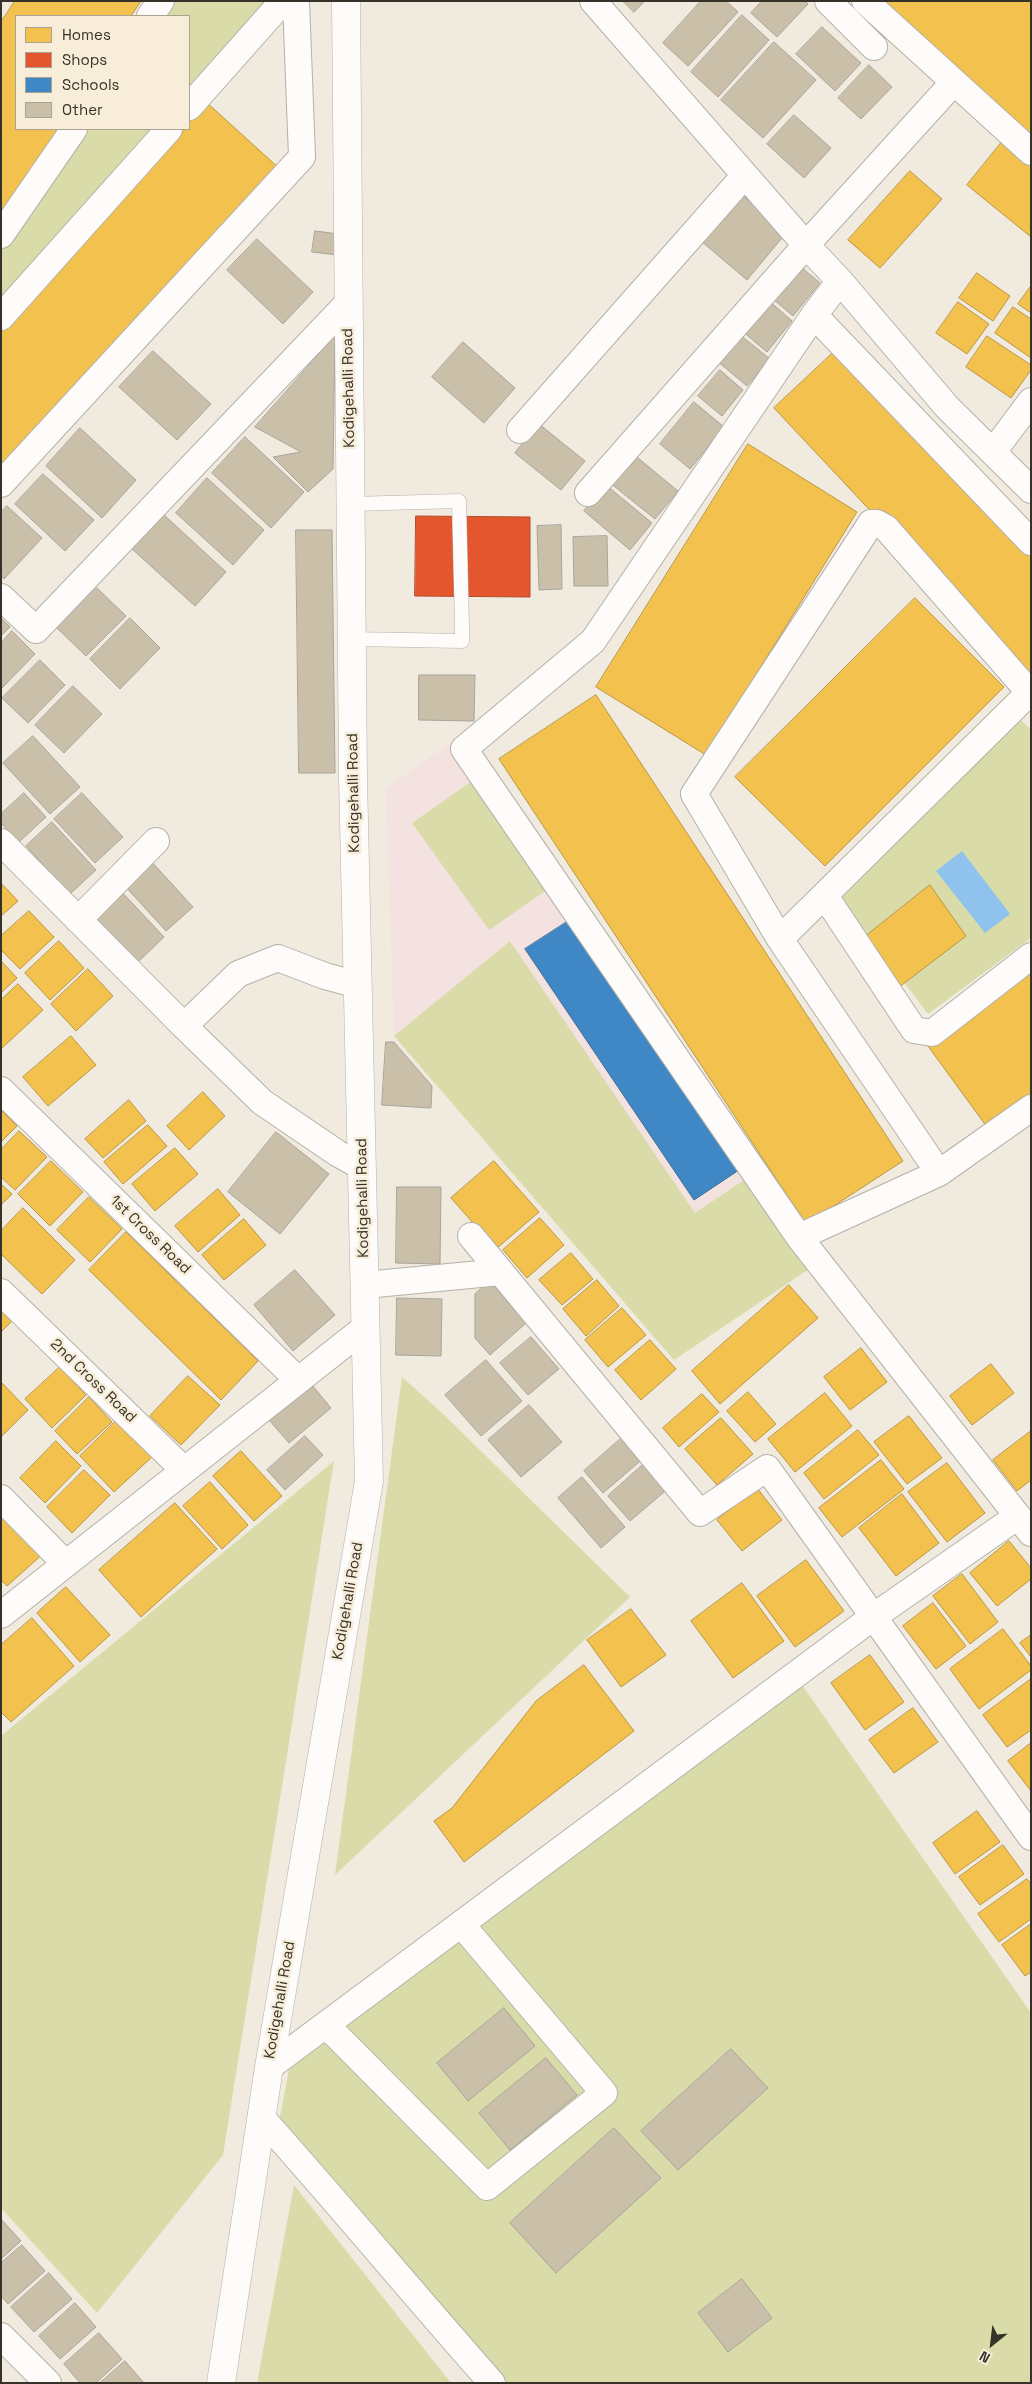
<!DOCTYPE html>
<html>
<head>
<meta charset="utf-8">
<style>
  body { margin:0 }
  #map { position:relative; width:1032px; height:2384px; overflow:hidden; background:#f0eadf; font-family:"Space Grotesk",sans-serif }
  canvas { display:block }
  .frame { position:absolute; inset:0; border:2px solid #36322a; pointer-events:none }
  .legend { position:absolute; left:15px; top:15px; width:175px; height:115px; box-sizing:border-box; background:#f7edd8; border:1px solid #aaa292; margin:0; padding:6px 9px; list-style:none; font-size:15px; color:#36322a }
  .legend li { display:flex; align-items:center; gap:10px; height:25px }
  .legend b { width:25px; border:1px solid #aaa292 }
  .north { position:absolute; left:967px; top:2319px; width:50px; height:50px; -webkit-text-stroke:4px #f7edd8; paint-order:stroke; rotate:209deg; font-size:14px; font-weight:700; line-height:20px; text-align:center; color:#36322a }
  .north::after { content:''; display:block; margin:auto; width:18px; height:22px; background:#36322a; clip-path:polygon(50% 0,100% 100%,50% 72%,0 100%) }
</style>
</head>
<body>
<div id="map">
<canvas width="1032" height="2384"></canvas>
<div class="frame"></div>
<ul class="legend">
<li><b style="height:14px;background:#f2c14e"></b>Homes</li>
<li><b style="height:14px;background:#e4572e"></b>Shops</li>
<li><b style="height:14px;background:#3f88c5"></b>Schools</li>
<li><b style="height:14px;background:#cabfa8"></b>Other</li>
</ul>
<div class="north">N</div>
</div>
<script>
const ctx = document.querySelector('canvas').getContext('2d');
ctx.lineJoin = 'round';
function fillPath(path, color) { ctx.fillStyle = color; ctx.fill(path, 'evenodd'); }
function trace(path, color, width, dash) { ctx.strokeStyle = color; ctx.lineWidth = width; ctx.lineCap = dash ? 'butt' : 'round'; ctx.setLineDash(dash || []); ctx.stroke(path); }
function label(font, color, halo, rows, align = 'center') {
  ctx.font = font + ' "Space Grotesk",sans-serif'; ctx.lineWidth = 5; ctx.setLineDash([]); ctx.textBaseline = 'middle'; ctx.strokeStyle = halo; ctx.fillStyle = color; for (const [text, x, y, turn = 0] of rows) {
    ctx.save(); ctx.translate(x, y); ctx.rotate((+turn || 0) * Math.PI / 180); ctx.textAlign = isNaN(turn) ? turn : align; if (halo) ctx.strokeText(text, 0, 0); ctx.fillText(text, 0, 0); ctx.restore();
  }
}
fillPath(new Path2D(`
  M453,741L812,1267L674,1360L394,1036L386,788Z`), '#f4e2e0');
fillPath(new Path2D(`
  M170,1H274L189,94V16H159Z
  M82,129H157L1,298V245Z
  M1018,717L1031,730V938L928,1014L841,899Z
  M472,781L548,889L489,930L412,823Z
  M510,941L695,1213L750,1176L812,1267L674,1360L394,1036Z
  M402,1377L441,1412L630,1597L335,1875Z
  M334,1461L223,2155L97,2313L1,2208V1736Z
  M802,1685L1031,2013V2383H502L278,2128L289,2069Z
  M294,2185L451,2383H257Z`), '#d9dca9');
fillPath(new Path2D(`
  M962,851L1010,914L985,933L936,871Z`), '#8fc3ed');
const homes = new Path2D(`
  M15,1H141L131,16H16V129H58L1,216V22Z
  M884,1H1031V134Z
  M204,100L281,170L1,476V321L178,129H189V117Z
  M1001,143L1031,167V237L967,185Z
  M910,171L942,199L880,268L848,240Z
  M977,273L1010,296L993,321L959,298Z
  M1031,286V313L1018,304Z
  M958,302L989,324L967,354L936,333Z
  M1013,307L1031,319V358L995,333Z
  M987,336L1031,365V370L1011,398L966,367Z
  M837,349L1031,556V682L774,408Z
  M748,444L857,512L706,755L596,687Z
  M915,598L1004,687L825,866L735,777Z
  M596,695L903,1161L806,1224L499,759Z
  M1,883L18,901L1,916Z
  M930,885L966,936L898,988L861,940Z
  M29,911L54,937L20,969L1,950V936Z
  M59,941L84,968L50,1000L25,973Z
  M1,961L17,978L1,993Z
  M1031,965V1095L987,1127L925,1042Z
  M88,969L113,996L76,1031L51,1004Z
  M18,984L43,1010L1,1049V1000Z
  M71,1036L96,1065L48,1106L23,1077Z
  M203,1092L225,1116L189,1150L167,1126Z
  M129,1100L146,1121L103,1158L85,1139Z
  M1,1110L17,1126L1,1142Z
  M148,1125L167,1146L123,1184L104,1162Z
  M19,1131L47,1157L15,1190L1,1177V1150Z
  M175,1148L198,1174L155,1211L132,1184Z
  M51,1161L83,1192L50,1226L18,1194Z
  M494,1161L539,1212L496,1249L451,1198Z
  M1,1184L12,1194L1,1205Z
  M218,1189L240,1215L198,1252L175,1226Z
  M89,1197L122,1229L90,1262L57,1230Z
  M23,1208L75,1260L42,1294L1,1254V1231Z
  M540,1218L564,1245L527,1278L503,1250Z
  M244,1219L266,1245L224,1280L202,1255Z
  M126,1232L258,1361L221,1400L89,1270Z
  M571,1253L593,1279L562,1305L539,1280Z
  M597,1280L619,1306L586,1336L563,1309Z
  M789,1285L818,1318L720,1404L692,1371Z
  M1,1305L14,1319L1,1332Z
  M622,1308L646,1335L608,1367L585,1340Z
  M650,1340L676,1369L641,1400L615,1370Z
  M861,1348L887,1382L850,1410L824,1377Z
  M991,1364L1014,1393L972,1425L950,1396Z
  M60,1367L86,1395L52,1428L25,1399Z
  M188,1376L220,1405L181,1445L150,1416Z
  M1,1382L28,1410L1,1437Z
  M748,1392L776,1424L755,1442L727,1411Z
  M825,1393L852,1426L795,1472L768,1439Z
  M702,1394L719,1412L679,1447L663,1428Z
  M89,1397L112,1422L77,1454L55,1431Z
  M909,1416L942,1458L907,1484L874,1442Z
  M721,1418L753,1454L717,1485L685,1449Z
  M118,1419L153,1456L114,1492L80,1456Z
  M858,1430L879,1455L824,1499L804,1473Z
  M1031,1431V1480L1017,1491L993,1460Z
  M56,1441L81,1466L45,1503L20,1478Z
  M241,1451L282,1496L254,1521L213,1476Z
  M881,1460L904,1489L842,1537L819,1508Z
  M947,1463L985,1513L947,1542L908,1492Z
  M84,1470L110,1495L72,1533L47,1507Z
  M210,1482L248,1525L222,1549L183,1506Z
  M757,1488L782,1520L742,1551L717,1520Z
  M902,1494L939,1543L896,1576L859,1528Z
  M175,1503L217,1549L141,1617L99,1570Z
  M1,1512L45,1552L7,1586L1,1580Z
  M1009,1541L1031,1568V1579L997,1606L970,1573Z
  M806,1560L844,1611L795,1647L757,1596Z
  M962,1574L998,1622L970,1644L933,1596Z
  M742,1583L784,1641L733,1678L691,1621Z
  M66,1587L110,1635L80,1662L37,1613Z
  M933,1603L966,1646L936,1669L903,1626Z
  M631,1609L666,1655L621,1687L587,1640Z
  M32,1618L74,1666L11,1722L1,1712V1645Z
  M1003,1629L1031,1666V1670L979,1709L950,1669Z
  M1031,1635V1657L1020,1643Z
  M870,1655L904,1702L865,1730L831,1683Z
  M584,1665L634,1731L464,1862L434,1821L452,1808L536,1701Z
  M1031,1679V1730L1007,1747L983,1715Z
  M913,1708L938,1742L894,1773L869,1740Z
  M1031,1743V1791L1008,1761Z
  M977,1811L1000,1842L955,1874L933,1843Z
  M1003,1845L1024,1874L980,1905L959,1877Z
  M1027,1879L1031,1884V1919L999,1942L978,1914Z
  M1031,1924V1972L1025,1976L1002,1945Z`);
fillPath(homes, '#f2c14e');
trace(homes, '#ba9643', 1);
const shops = new Path2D(`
  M416,516L530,517V597L415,596Z`);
fillPath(shops, '#e4572e');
trace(shops, '#b04c2d', 1);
const schools = new Path2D(`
  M570,920L739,1170L694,1200L525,949Z`);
fillPath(schools, '#3f88c5');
trace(schools, '#3c6e96', 1);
const building = new Path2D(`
  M623,1H645L634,12Z
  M701,1H726L738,12L688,66L663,43Z
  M762,1H805L808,4L777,37L751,13Z
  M742,15L769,40L718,97L691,72Z
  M822,27L861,63L835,91L796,54Z
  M774,42L816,80L763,138L721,100Z
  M869,65L892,87L861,119L838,98Z
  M794,115L831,148L804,178L767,144Z
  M741,194L787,232L747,280L701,241Z
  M315,231L339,234L337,255L312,252Z
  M257,239L313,292L283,324L227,270Z
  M801,267L820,283L793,316L773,299Z
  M768,300L792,321L767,352L742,331Z
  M739,334L770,359L747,386L717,361Z
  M335,336L333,469L308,492L273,457L301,452L255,427Z
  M463,342L515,388L484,423L432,377Z
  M153,351L211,404L177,440L119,387Z
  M720,370L743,390L722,416L698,396Z
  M694,402L724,427L690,469L660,444Z
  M539,424L585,461L561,490L515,453Z
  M80,428L136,480L102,518L46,466Z
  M245,437L304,492L271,528L212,473Z
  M632,453L678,491L655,519L609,482Z
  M43,474L94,520L65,551L15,504Z
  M207,478L264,530L233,565L176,513Z
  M606,485L652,523L630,550L584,511Z
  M7,506L42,538L4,579L1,576V512Z
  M163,514L226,572L195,606L131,548Z
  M561,525L562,589L539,590L537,526Z
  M296,530H332L335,773H299Z
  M607,536L608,586H574L573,537Z
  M97,588L126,616L86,656L57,628Z
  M1,618L10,627L1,636Z
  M130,618L160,648L120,689L90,659Z
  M12,631L35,654L1,689V643Z
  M40,660L65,685L28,723L2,698Z
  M419,675H475L474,721L419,720Z
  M73,686L102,714L64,753L35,725Z
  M33,736L80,787L50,814L3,763Z
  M24,793L46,817L19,842L1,823V814Z
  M82,793L123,837L95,863L54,819Z
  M52,822L96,870L70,894L26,846Z
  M150,860L193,907L166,931L124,885Z
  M119,889L164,937L137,963L91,915Z
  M386,1042H394L432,1086L431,1108L382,1105Z
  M276,1132L329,1174L280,1234L228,1192Z
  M397,1187H441L440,1264L396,1263Z
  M295,1270L335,1315L293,1351L254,1305Z
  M490,1281L526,1323L490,1355L475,1338V1294Z
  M397,1298L442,1299L441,1356L396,1355Z
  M531,1337L559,1369L528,1395L500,1363Z
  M486,1360L522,1401L481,1436L445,1395Z
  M312,1385L331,1408L289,1443L270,1421Z
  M529,1405L562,1442L521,1477L488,1440Z
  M625,1435L645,1457L603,1493L584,1471Z
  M305,1436L323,1455L285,1490L267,1470Z
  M647,1461L670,1487L630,1521L608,1496Z
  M582,1477L625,1527L601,1548L558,1498Z
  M504,2008L535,2046L468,2101L437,2063Z
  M731,2049L768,2088L678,2170L641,2131Z
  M546,2058L577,2095L510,2150L479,2113Z
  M614,2128L661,2178L556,2273L510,2223Z
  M1,2219L21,2241L1,2259Z
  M22,2245L45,2271L8,2304L1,2296V2263Z
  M49,2273L72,2299L34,2332L11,2307Z
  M742,2279L772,2318L728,2352L698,2313Z
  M75,2303L96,2327L60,2359L39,2336Z
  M99,2333L122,2359L96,2383H80L64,2364Z
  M125,2361L144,2383H100Z`);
fillPath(building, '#cabfa8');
trace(building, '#a8a49c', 1);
const lane = new Path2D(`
  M351,504L459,501L462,627V641L351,639`);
const street = new Path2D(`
  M593,1L806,245L840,281L947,407L1031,490
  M828,1L874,47
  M865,1L1031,152
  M150,16L161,1
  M189,107L283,1
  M1,235L74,129
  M840,281L814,315L593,641L464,749L799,1237L939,1173L1031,1108
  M814,315L1031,542
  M1,317L169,129
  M520,430L745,175
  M993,452L1031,401
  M1,484L302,157L296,1
  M588,493L806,245L954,82
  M1,597L36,630L348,303
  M1,842L184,1026L238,974L278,958L325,976L358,985
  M825,896L914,1030L932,1033L1031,956
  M78,920L156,841
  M780,939L1029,693
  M184,1026L262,1102L337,1153L362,1167
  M1,1090L298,1380
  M939,1173L780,939L694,794L871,523H877L886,528L1031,694
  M471,1236L700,1513L767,1468L1031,1837
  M799,1237L1031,1533
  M365,1285L501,1272
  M1,1292L184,1470
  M1,1498L66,1564
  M1,1615L366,1327
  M326,2025L487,2187L604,2093L461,1924
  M269,2067L873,1617L1018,1516
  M261,2117C339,2204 414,2295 492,2383
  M1,2336L48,2383`);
const secondary = new Path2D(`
  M221,2383L269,2067L369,1481L353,777L346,1`);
trace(lane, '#b5b1a8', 15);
trace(street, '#b5b1a8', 28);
trace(secondary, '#b5b1a8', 29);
trace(lane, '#fdfcfa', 14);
trace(street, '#fdfcfa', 26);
trace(secondary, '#fdfcfa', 28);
label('15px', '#36322a', '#f7edd8', [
  ["Kodigehalli Road",349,388,-91],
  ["Kodigehalli Road",354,793,-91],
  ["Kodigehalli Road",363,1198,-91],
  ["1st Cross Road",150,1235,44],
  ["2nd Cross Road",93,1381,44],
  ["Kodigehalli Road",348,1601,-80],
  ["Kodigehalli Road",280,2000,-80]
]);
</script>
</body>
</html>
